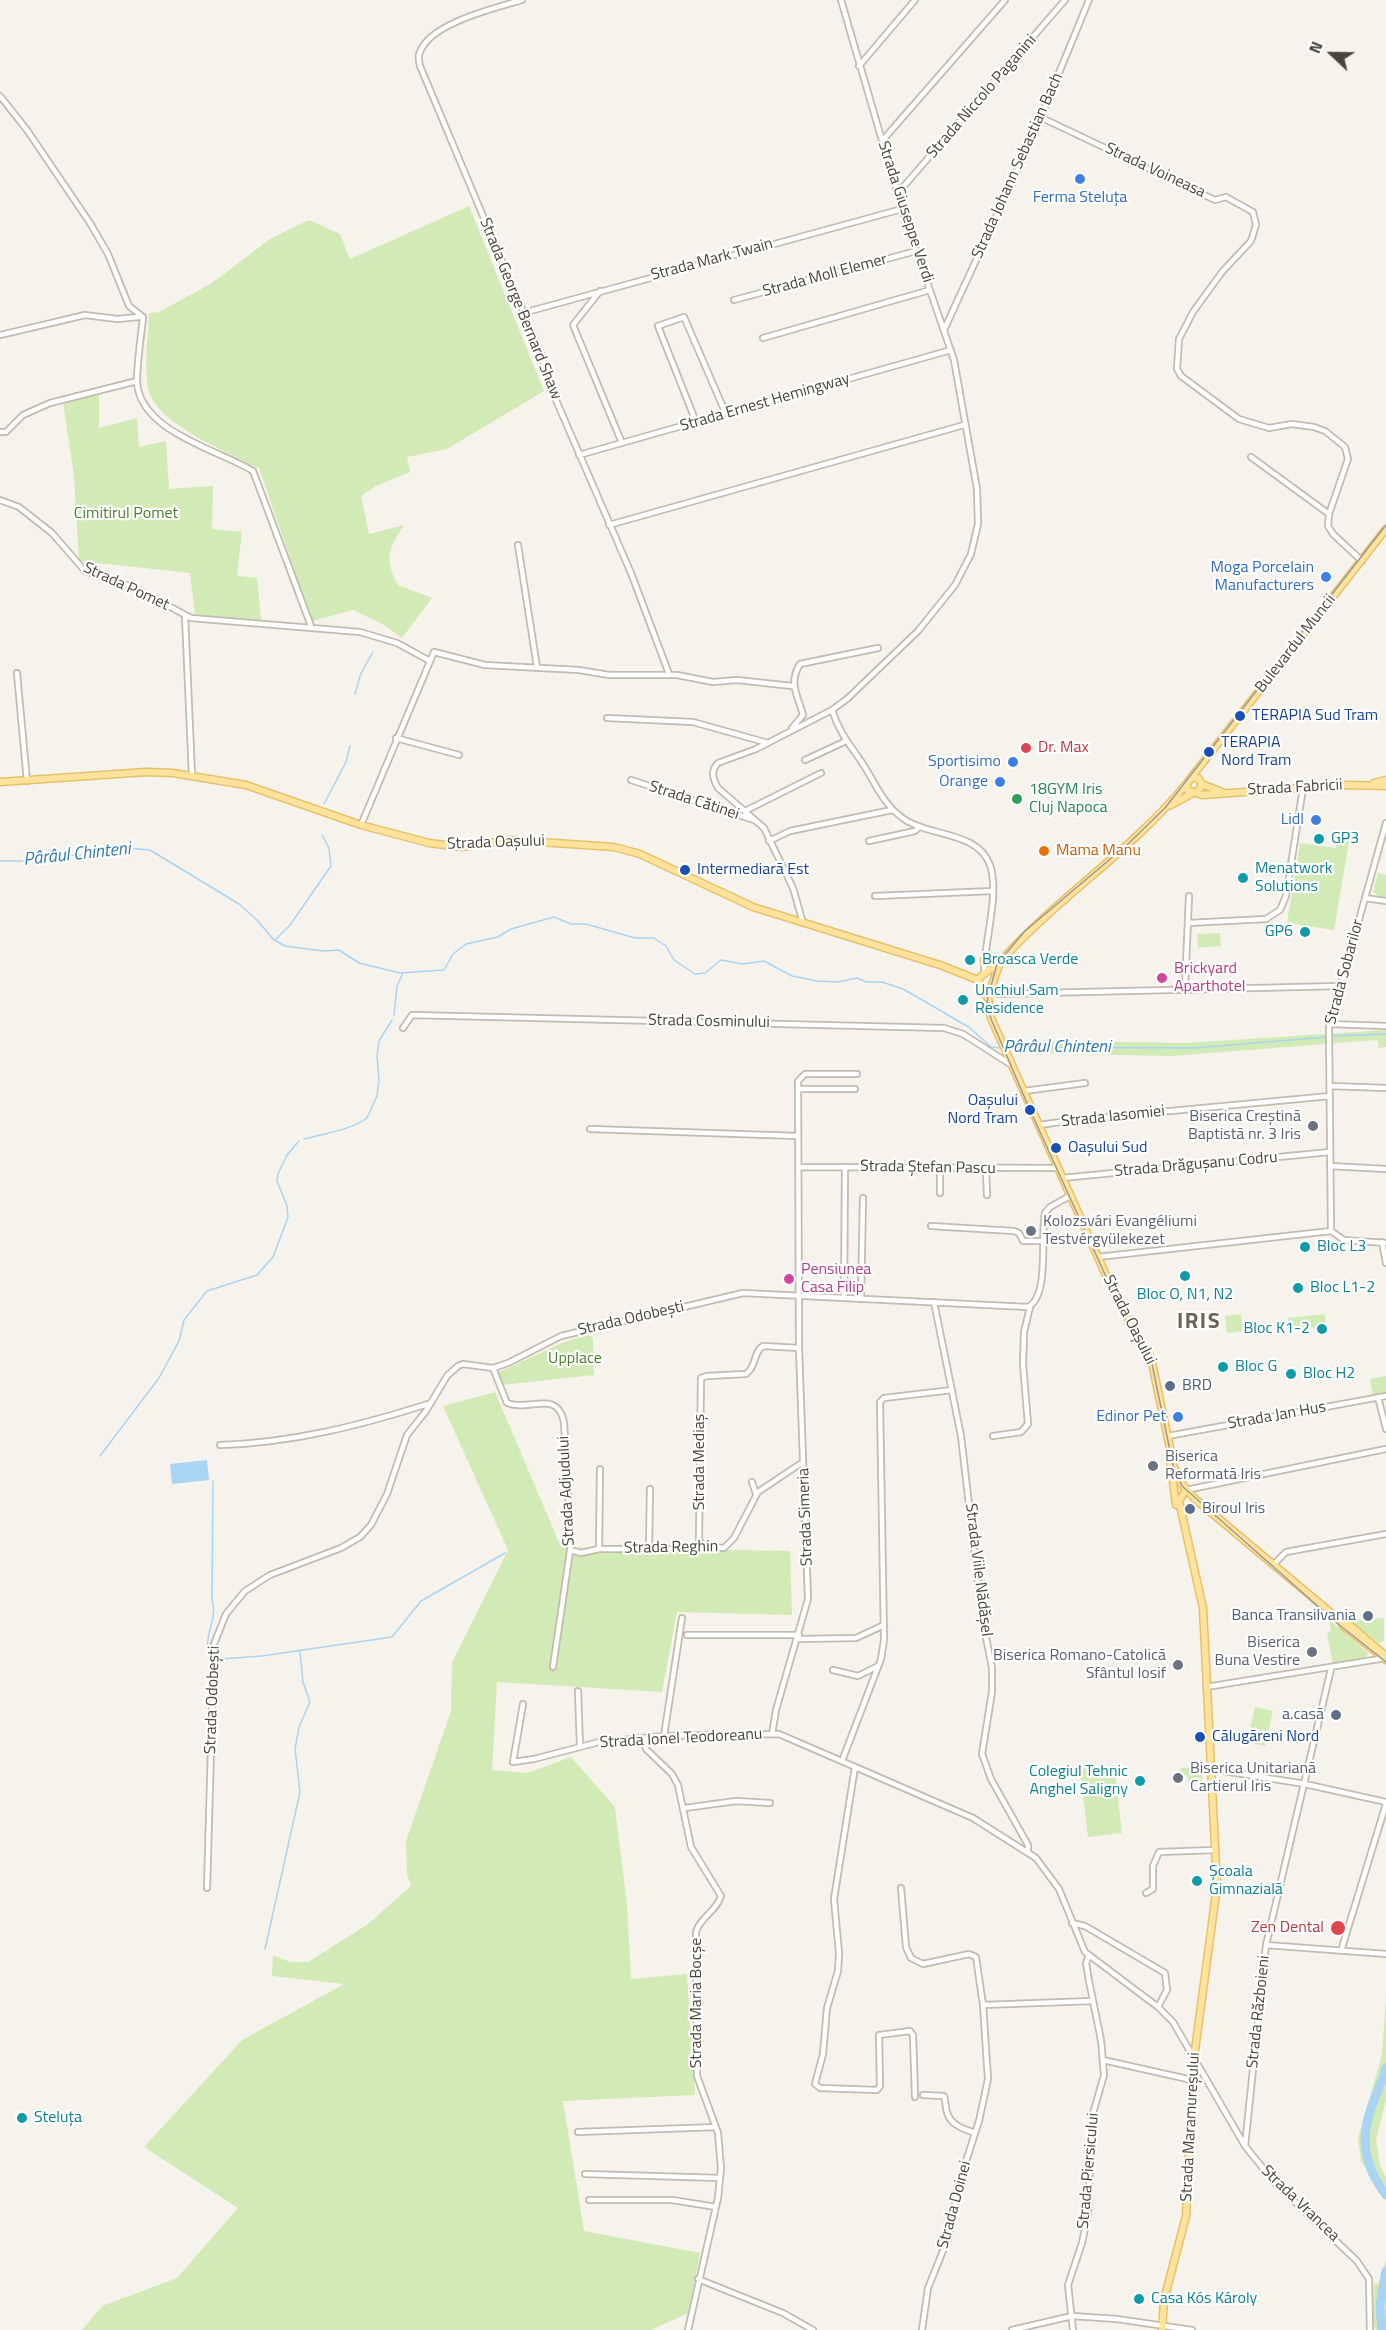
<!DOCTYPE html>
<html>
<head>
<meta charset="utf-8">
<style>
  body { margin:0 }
  #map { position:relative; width:1386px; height:2330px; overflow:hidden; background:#f6f3ec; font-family:"Titillium Web",sans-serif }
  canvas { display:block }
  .north { position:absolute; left:1302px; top:24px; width:60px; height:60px; -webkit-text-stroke:4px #fff; paint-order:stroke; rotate:292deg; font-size:16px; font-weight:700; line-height:24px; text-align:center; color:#4b4439 }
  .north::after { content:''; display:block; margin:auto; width:21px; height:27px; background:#4b4439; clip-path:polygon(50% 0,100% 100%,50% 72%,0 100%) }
</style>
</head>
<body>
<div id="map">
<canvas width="1386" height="2330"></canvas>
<div class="north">N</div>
</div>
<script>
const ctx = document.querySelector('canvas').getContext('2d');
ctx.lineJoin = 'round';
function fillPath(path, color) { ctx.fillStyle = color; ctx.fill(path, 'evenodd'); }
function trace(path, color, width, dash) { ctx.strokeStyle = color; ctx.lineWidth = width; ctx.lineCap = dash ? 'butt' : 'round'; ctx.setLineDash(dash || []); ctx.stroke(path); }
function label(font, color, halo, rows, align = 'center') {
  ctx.font = font + ' "Titillium Web",sans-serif'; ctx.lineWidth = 4.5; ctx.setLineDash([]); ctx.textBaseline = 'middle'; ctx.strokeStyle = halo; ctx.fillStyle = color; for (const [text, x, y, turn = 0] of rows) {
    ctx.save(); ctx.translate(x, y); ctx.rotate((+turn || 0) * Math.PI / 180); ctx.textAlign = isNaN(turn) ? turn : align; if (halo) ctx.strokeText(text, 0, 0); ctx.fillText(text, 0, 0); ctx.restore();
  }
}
fillPath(new Path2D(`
  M469,206L544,391L447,449L407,457L410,472L376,486L361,496L369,534L404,525C388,550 384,558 398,585L432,598L402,638L384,625L353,610L312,621L259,468C230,454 153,422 148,388C144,364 148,337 149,313L159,312L212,283L270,239L309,220L340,234L350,259Z
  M99,393V428L137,418L139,447L166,441L169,489L213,486L212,529L242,532L237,576L257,578L261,620L195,615L190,573L79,561L74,476L63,402Z
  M1339,836L1349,841L1334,930L1287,923L1300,843L1336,848Z
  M1378,873L1386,875V900L1373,892Z
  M1220,933L1221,946L1198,948L1197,934Z
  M1386,1030V1047L1379,1048L1377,1040L1172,1056L1013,1053L1010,1040L1186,1043Z
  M1241,1314L1243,1331L1227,1333L1225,1316Z
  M1325,1314L1326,1326L1289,1330L1288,1318Z
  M588,1335L593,1338L594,1375L502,1385L499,1372L562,1343Z
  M1386,1376V1393L1373,1395L1370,1379Z
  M495,1392L561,1547L790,1551L792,1615L677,1612L662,1692L497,1682L492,1770L528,1773L571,1757L615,1807L627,1905L631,1979L687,1974L695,2095L563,2101L584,2231L700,2253L688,2313L651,2330H82L102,2306L177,2278L238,2208L144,2147L242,2040L344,1984L272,1976L273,1955L290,1962H308L368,1924L411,1886L407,1874L406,1841L451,1711L452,1663L508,1550L443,1406Z
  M1384,1618V1641L1379,1643L1349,1620Z
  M1329,1620L1368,1653L1366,1658L1333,1664L1327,1633L1331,1632Z
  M1255,1707L1273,1711L1265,1746L1247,1742Z
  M1114,1765L1122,1833L1088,1837L1080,1769Z
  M1203,1767L1202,1783L1188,1782L1187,1775H1180V1768Z
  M1386,1998V2101L1376,2139L1380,2165L1386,2177V2199L1361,2161L1358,2138L1382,2055Z
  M1386,2261V2330H1376L1373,2324L1374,2283L1378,2284Z`), '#d2eab5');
fillPath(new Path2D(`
  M207,1460L209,1480L172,1484L170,1464Z`), '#a9d4f2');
trace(new Path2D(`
  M355,694L361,673L373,652
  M324,804L346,762L350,746
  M0,861H45L56,856L94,855L126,848L150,850L239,904L257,920L273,939L285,946L323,951L339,950L359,963L400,973L444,970L453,954L466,944L498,937L511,929L554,917L571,924H586L635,938H654L666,946L674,960L695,974L705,973L721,960L743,964L764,961L792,976L817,981L837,982L857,978L866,982H882L903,989L943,1012L970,1028L991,1047L1001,1048
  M276,939L290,925L331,866L329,848L322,835
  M394,1015L397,986L403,973
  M1332,1036L1386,1034
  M1006,1047L1195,1048L1327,1037
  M304,1139C323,1134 351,1130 367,1118L377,1096L379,1080L377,1056L379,1041L392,1020
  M100,1456L159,1378L179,1341L184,1320L207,1291L257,1275L273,1257L288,1217L287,1206L277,1181L278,1174L287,1155L299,1141
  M211,1658C200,1639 219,1620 212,1600L213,1481
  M220,1659L262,1656L392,1637L421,1601L505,1553
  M265,1949L300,1792L295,1749L299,1727L310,1702L303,1682L300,1652`), '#a9d4f2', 1.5);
trace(new Path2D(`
  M1386,2068C1383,2081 1377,2091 1373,2103C1359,2138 1364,2166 1386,2195
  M1382,2330L1380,2306L1386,2271`), '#a9d4f2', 9);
const minor = new Path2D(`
  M522,0C496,8 430,23 420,52C418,55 419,62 420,66L541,354L549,384L631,573L669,674
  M859,66L915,0
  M0,96L27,130L90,223L108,254L129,306L143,317C141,338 137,361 137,382C140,432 219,450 253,471L311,626
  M1040,117L1215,200L1226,197L1253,212L1256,225L1251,241L1222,272L1193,312L1179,339L1177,369L1181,376L1239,419L1269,428L1292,424L1314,427L1325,431L1345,447L1348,459L1329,514L1328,526L1333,534L1362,561
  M882,141L1005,0
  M898,193L1065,0
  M600,291L573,325L622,443
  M734,300L916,251
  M523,313L902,209
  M944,330L1033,136L1089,0
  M0,335L85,315L117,319L139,317
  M763,338L930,290
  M696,422L658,326L684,317L726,414
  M0,432H6L23,415L50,403L137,381
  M579,455L951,350
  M1251,457L1329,514
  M0,500L19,507L52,533L85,571L135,588L191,618L360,632L397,643L430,661
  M609,525L964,425
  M518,545L537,667
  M185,615L192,776
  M17,673L27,781
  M832,710C838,730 849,744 861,761C875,782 883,805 904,819C930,837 978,831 990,865C1000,894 984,942 984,974
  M607,718L693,722L768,743
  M792,728L803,715C798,696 788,683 800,664L878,648
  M396,738L459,755
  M805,760L846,741
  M631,780L754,820
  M745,811L821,773
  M361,825L434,652L485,665L579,670L609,675H677L713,682L737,680L792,686
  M769,841L790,831L892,810
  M869,841L915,831L918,828
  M875,896L992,891
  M1365,898L1386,901
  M803,923L793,888L764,828L718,788C713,779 710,771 718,763L756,749L832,710L847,699L918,631L955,585L971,554L978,524L977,489L954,360L902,209L841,0
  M1188,923L1266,919L1280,910L1286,896L1303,788
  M1185,988L1189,896
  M991,990L998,994L1340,986
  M1330,1024L1386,1026
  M403,1028L412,1015L944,1028L963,1034L1010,1064
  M1331,1086L1386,1088
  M798,1089H855
  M1024,1091L1085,1083
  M1039,1125L1075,1120L1330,1096
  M590,1129L798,1136
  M1330,1166L1386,1169
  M799,1167L1058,1168
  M940,1167V1193
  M986,1168L987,1195
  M1062,1178L1330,1152
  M931,1226L1014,1231L1019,1233L1023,1241H1043
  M1331,1231L1329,1027L1386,823
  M1331,1231L1344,1240L1386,1243
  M1382,1242L1386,1263
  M1098,1257L1331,1231
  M844,1297L845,1167
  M861,1298L863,1198
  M934,1302L961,1436L982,1617L992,1668V1692L982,1754L991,1779L1028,1845V1851
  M493,1368L507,1403C530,1412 557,1389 564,1422L571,1544L553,1667
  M1378,1397L1386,1429
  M993,1436L1021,1432L1028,1424L1023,1364L1024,1332L1030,1307
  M1168,1436L1386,1396
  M220,1445C292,1443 362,1425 431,1403
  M752,1482L756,1494
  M1186,1490L1386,1449
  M702,1546L699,1539L701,1378L707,1376L746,1374C757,1366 753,1352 763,1346L799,1348
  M649,1548L650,1489
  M599,1549L600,1469
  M570,1550L581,1553L599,1549H693L702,1546L724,1548L734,1538L758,1492L803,1462
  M1273,1565L1286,1552L1386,1534
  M687,1635H799
  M798,1639L856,1638L884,1625
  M833,1670L858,1676L878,1666
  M1206,1687L1386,1658
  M578,1691L580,1746
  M523,1704L513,1762L534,1759L599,1742L664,1736L779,1734L973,1818L1036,1858L1059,1889L1085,1952L1158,2007L1173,2022L1245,2146L1275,2183L1357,2261L1369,2279L1370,2330
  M772,1734L776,1710L808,1599L799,1348L798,1081L805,1074H857
  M664,1736L682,1618
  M643,1738L646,1749L672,1774L678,1785L691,1847L721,1896C717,1911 700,1917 696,1932L697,2076L718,2133L721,2168L718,2198L688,2330
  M842,1761L881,1659L884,1640L880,1402L884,1398L952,1390
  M855,1767L834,1899L839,1953L838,1971L827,2008L823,2054L815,2084L820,2088L877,2090L880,2086L879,2035L910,2031L913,2035L915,2097
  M1211,1769L1305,1784L1386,1802
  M685,1808L736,1801L770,1803
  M207,1888L214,1644L226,1614L245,1591L270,1575L341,1548L360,1537L371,1525L387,1494L407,1435L426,1411L447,1376L458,1366L463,1364L493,1368L508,1363L561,1336L743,1293L1028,1307C1050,1296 1040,1236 1045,1213L1050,1207L1070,1196
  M901,1888L906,1947L911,1958L923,1964L969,1954L976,1957L983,2005L988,2079L979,2121L959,2183L949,2236L928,2288L922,2330
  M1146,1893L1153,1889V1866L1159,1852L1216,1850
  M1072,1923L1085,1926L1165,1973L1167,1990L1158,2007
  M1266,1945L1386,1954
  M1341,1951L1386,1804
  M983,2005L1092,2001
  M1103,2060L1192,2080
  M923,2095L944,2096C946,2102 945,2106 947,2112C950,2125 964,2129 975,2133
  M578,2132L716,2127
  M1245,2146L1266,1945L1331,1669
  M585,2174L720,2178
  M589,2200H672L716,2207
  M698,2279L783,2313L813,2330
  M1012,2330L1072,2316L1117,2319L1192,2330
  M1073,2330L1068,2285L1082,2243L1088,2214L1092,2117L1104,2075L1101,2040L1089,1981L1086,1963L1089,1955`);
const major = new Path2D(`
  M1190,779L1386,529
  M0,782L146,772L173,773L246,785L361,825L429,843L462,847L510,840L614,847L640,854L753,907L940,965L978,980
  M1374,783L1386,780
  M1202,784L1224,793
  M1197,793L1202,784L1198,778H1192L1187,783V790L1202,795L1347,785L1386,786
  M1171,805L1193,793
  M984,960L996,966
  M1000,962L988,997L991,1018L1118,1302L1151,1358L1174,1467L1181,1483L1195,1499L1342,1622L1343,1626L1385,1659
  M978,980C983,972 995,968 1002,960C1059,896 1133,850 1187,783
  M978,980L988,999
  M1170,1459L1176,1505
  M1342,1622H1346L1385,1655L1386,1660
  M1162,2330L1164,2300L1186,2216L1193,2065L1217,1886L1203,1608L1179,1501L1186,1490`);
trace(minor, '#c2bbae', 8);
trace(major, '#e6c16a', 9);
trace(minor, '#fff', 4.5);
trace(major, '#ffe39c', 6);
trace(new Path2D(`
  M1386,525L1165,808L1128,844L1025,931L997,964L987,1001L991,1019L1030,1110L1123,1314L1152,1364L1173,1465L1182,1486L1338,1624L1386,1662`), '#9a9a9a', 1.5);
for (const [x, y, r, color] of [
  [1080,179,6,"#3f7fe0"],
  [1326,577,6,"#3f7fe0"],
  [1240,716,6,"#1a4fb4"],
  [1026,748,6,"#e0444e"],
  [1209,752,6,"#1a4fb4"],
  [1013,762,6,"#3f7fe0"],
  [1000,782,6,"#3f7fe0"],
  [1017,799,6,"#2e9e5b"],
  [1316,820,6,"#3f7fe0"],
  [1319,839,6,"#0f9aa8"],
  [1044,851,6,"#e8710a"],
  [685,870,6,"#1a4fb4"],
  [1243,878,6,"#0f9aa8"],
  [1305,932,6,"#0f9aa8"],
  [970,960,6,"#0f9aa8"],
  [1162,978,6,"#d1479c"],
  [963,1000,6,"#0f9aa8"],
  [1030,1110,6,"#1a4fb4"],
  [1313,1126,6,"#6b7280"],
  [1056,1148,6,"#1a4fb4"],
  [1031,1231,6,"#6b7280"],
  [1305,1247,6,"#0f9aa8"],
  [1185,1276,6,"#0f9aa8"],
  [789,1279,6,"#d1479c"],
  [1298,1288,6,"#0f9aa8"],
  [1322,1329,6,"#0f9aa8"],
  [1223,1367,6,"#0f9aa8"],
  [1291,1374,6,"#0f9aa8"],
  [1170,1386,6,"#5c6f8a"],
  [1178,1417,6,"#3f7fe0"],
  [1153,1466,6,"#6b7280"],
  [1190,1509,6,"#5c6f8a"],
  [1368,1616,6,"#5c6f8a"],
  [1312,1652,6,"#6b7280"],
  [1178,1665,6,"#6b7280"],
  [1336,1715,6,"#5c6f8a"],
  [1200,1737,6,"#1a4fb4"],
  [1178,1778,6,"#6b7280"],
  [1140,1781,6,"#0f9aa8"],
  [1197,1881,6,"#0f9aa8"],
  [1338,1928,8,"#e0444e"],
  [22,2118,6,"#0f9aa8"],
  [1139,2299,6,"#0f9aa8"]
]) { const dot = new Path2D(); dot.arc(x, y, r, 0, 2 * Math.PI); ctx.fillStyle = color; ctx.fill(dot); trace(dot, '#fff', 2); }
label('16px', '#4b4439', '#fff', [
  ["Strada Niccolo Paganini",982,97,-49],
  ["Strada Johann Sebastian Bach",1018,166,-66],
  ["Strada Voineasa",1155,171,25],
  ["Strada Giuseppe Verdi",905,212,72],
  ["Strada Mark Twain",712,260,-15],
  ["Strada Moll Elemer",825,276,-15],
  ["Strada George Bernard Shaw",520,309,68],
  ["Strada Ernest Hemingway",765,403,-16],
  ["Strada Pomet",126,587,25],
  ["Bulevardul Muncii",1296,644,-52],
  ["Strada Fabricii",1295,788,-3],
  ["Strada Cătinei",694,801,18],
  ["Strada Oașului",496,843,-2],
  ["Strada Sobarilor",1345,972,-75],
  ["Strada Cosminului",709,1022,1],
  ["Strada Iasomiei",1113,1117,-6],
  ["Strada Drăgușanu Codru",1196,1165,-5],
  ["Strada Ștefan Pascu",928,1168,1],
  ["Strada Odobești",631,1319,-13],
  ["Strada Oașului",1129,1320,63],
  ["Strada Jan Hus",1277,1416,-10],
  ["Strada Mediaș",700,1462,-90],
  ["Strada Adjudului",567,1491,-93],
  ["Strada Simeria",806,1517,-92],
  ["Strada Reghin",671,1548,-1],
  ["Strada Viile Nădășel",978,1570,83],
  ["Strada Odobești",213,1700,-88],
  ["Strada Ionel Teodoreanu",681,1739,-3],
  ["Strada Maria Bocșe",697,2003,-90],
  ["Strada Războieni",1259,2012,-84],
  ["Strada Maramureșului",1191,2127,-87],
  ["Strada Piersicului",1089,2171,-85],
  ["Strada Vrancea",1300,2204,44],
  ["Strada Doinei",955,2205,-75]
]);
label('16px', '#366cbe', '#fff', [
  ["Ferma Steluța",1080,198,"center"],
  ["Moga Porcelain",1314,568],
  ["Manufacturers",1314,586],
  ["Sportisimo",1001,762],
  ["Orange",988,782],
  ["Lidl",1304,820],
  ["Edinor Pet",1166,1417]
], 'right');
label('16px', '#4a7f2a', '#fff', [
  ["Cimitirul Pomet",126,514],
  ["Upplace",575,1359]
]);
label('16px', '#164399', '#fff', [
  ["TERAPIA Sud Tram",1252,716],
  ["TERAPIA",1221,743],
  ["Nord Tram",1221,761],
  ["Intermediară Est",697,870],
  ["Oașului",1018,1101,"right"],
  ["Nord Tram",1018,1119,"right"],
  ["Oașului Sud",1068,1148],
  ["Călugăreni Nord",1212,1737]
], 'left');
label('16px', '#be3a42', '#fff', [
  ["Dr. Max",1038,748],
  ["Zen Dental",1324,1928,"right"]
], 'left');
label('16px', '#27864d', '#fff', [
  ["18GYM Iris",1029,790],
  ["Cluj Napoca",1029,808]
], 'left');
label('16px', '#0d838f', '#fff', [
  ["GP3",1331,839],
  ["Menatwork",1255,869],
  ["Solutions",1255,887],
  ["GP6",1293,932,"right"],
  ["Broasca Verde",982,960],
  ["Unchiul Sam",975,991],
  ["Residence",975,1009],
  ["Bloc L3",1317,1247],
  ["Bloc L1-2",1310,1288],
  ["Bloc O, N1, N2",1185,1295,"center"],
  ["Bloc K1-2",1310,1329,"right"],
  ["Bloc G",1235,1367],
  ["Bloc H2",1303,1374],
  ["Colegiul Tehnic",1128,1772,"right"],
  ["Anghel Saligny",1128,1790,"right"],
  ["Școala",1209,1872],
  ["Gimnazială",1209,1890],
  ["Steluța",34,2118],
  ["Casa Kós Károly",1151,2299]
], 'left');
label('16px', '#c56008', '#fff', [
  ["Mama Manu",1056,851]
], 'left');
label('16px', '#b23c85', '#fff', [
  ["Brickyard",1174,969],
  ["Aparthotel",1174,987],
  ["Pensiunea",801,1270],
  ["Casa Filip",801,1288]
], 'left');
label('16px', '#5b616d', '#fff', [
  ["Biserica Creștină",1301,1117],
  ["Baptistă nr. 3 Iris",1301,1135],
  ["Kolozsvári Evangéliumi",1043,1222,"left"],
  ["Testvérgyülekezet",1043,1240,"left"],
  ["Biserica",1165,1457,"left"],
  ["Reformată Iris",1165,1475,"left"],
  ["Biserica",1300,1643],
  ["Buna Vestire",1300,1661],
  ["Biserica Romano-Catolică",1166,1656],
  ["Sfântul Iosif",1166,1674],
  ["Biserica Unitariană",1190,1769,"left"],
  ["Cartierul Iris",1190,1787,"left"]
], 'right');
label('16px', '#4e5e75', '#fff', [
  ["BRD",1182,1386],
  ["Biroul Iris",1202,1509],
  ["Banca Transilvania",1356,1616,"right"],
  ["a.casă",1324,1715,"right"]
], 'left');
label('italic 18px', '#2e7ab2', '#fff', [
  ["Pârâul Chinteni",77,855,-6],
  ["Pârâul Chinteni",1057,1048]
]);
ctx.letterSpacing = '1.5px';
label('bold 22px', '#6e6250', '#fff', [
  ["IRIS",1199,1323]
]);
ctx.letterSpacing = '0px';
</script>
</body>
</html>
